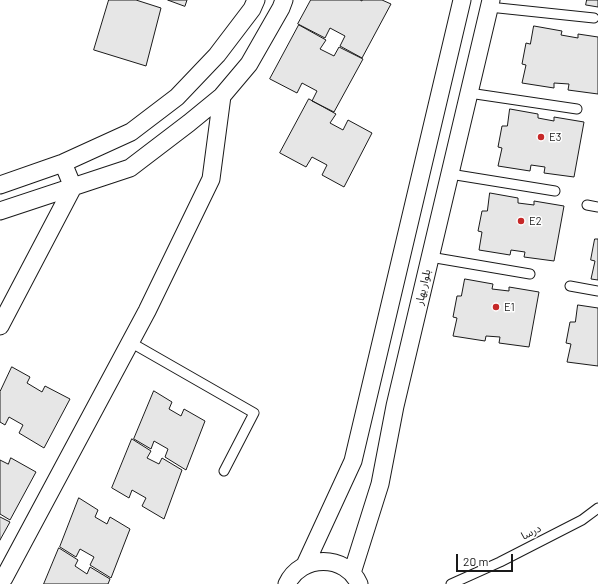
<!DOCTYPE html>
<html>
<head>
<meta charset="utf-8">
<style>
  body { margin:0 }
  #map { position:relative; width:598px; height:584px; overflow:hidden; background:#fff; font-family:Barlow,sans-serif }
  canvas { display:block }
  .scale { position:absolute; left:456px; top:554px; width:57px; height:18px; box-sizing:border-box; border:2px solid #1a1a1a; border-top:0; padding-left:5px; font-size:12px; line-height:14px; white-space:nowrap; color:#1a1a1a; -webkit-text-stroke:3px #fff; paint-order:stroke }
</style>
</head>
<body>
<div id="map">
<canvas width="598" height="584"></canvas>
<div class="scale">20 m</div>
</div>
<script>
const ctx = document.querySelector('canvas').getContext('2d');
ctx.lineJoin = 'round';
function fillPath(path, color) { ctx.fillStyle = color; ctx.fill(path, 'evenodd'); }
function trace(path, color, width, dash) { ctx.strokeStyle = color; ctx.lineWidth = width; ctx.lineCap = dash ? 'butt' : 'round'; ctx.setLineDash(dash || []); ctx.stroke(path); }
function label(font, color, halo, rows, align = 'center') {
  ctx.font = font + ' Barlow,"Noto Sans Arabic",sans-serif'; ctx.lineWidth = 3; ctx.setLineDash([]); ctx.textBaseline = 'middle'; ctx.strokeStyle = halo; ctx.fillStyle = color; for (const [text, x, y, turn = 0] of rows) {
    ctx.save(); ctx.translate(x, y); ctx.rotate((+turn || 0) * Math.PI / 180); ctx.textAlign = isNaN(turn) ? turn : align; if (halo) ctx.strokeText(text, 0, 0); ctx.fillText(text, 0, 0); ctx.restore();
  }
}
const building = new Path2D(`
  M109,0H136L161,8L146,66L94,50Z
  M168,0H187L185,6Z
  M311,0H360L362,1V0H382L391,4L362,58L340,46L345,36L330,28L325,38L298,24Z
  M587,0H598V7L586,5Z
  M299,25L326,40L320,49L334,56L339,47L363,59L334,112L312,101L317,91L302,83L297,93L270,79Z
  M534,26L562,31L561,35L578,38V34L598,37V94L568,90L569,84L554,83V88L522,83L526,65L522,64L526,43L530,44Z
  M309,99L336,114L330,123L343,130L348,120L372,133L344,187L322,175L327,165L312,157L306,167L280,153Z
  M510,109L538,114V118L554,121V117L584,122L574,177L544,173L545,167L531,165L530,171L498,166L502,148L498,147L502,126H507Z
  M490,193L518,198V203L534,205V201L564,206L554,261L524,257L525,252L511,250L510,255L479,250L482,232L478,231L482,211H487Z
  M595,239H598V280L591,279L595,261L591,260Z
  M465,279L493,284L492,289L509,291V287L539,292L529,347L499,343L500,337L486,336L485,341L453,336L457,318L453,317L457,296H461Z
  M578,305L598,308V366L567,362L571,344L566,343L570,322H575Z
  M12,367L30,377L27,383L42,392L45,386L70,399L44,448L19,433L23,425L9,417L5,425L0,422V392Z
  M154,391L172,402L169,409L181,416L184,409L205,421L186,470L165,457L168,449L154,441L151,449L134,439Z
  M132,439L151,451L147,458L159,464L162,458L182,470L164,519L142,506L146,498L132,490L129,498L112,488Z
  M11,458L36,472L10,520L0,514V460L8,464Z
  M79,498L98,510L95,517L107,524L110,517L130,529L111,578L90,565L94,557L80,549L76,557L60,547Z
  M0,517L10,522L0,540Z
  M59,548L78,560L75,566L87,574L90,567L110,579L108,584H44Z`);
fillPath(building, '#e6e6e6');
trace(building, '#1a1a1a', 1);
const service = new Path2D(`
  M489,7L594,18
  M469,93L577,109
  M450,174L555,191
  M587,205L598,207
  M430,257L530,274
  M570,286L598,291
  M130,342L254,413L224,471
  M451,584L500,562L582,520L598,508`);
const minor = new Path2D(`
  M0,185L63,163L131,132L177,97L217,55L252,9L256,0
  M0,211L130,168L189,123L222,96L249,64L281,8L284,0
  M0,326L73,187L63,163
  M305,565L353,461L462,0
  M352,573L380,484L395,406L491,0
  M4,578L147,311L211,179L222,96
  M287,584C301,554 346,554 359,584`);
trace(service, '#1a1a1a', 11);
trace(minor, '#1a1a1a', 19);
trace(service, '#fff', 9);
trace(minor, '#fff', 17);
for (const [x, y, r, color] of [
  [541,137,4,"#c62828"],
  [521,221,4,"#c62828"],
  [496,307,4,"#c62828"]
]) { const dot = new Path2D(); dot.arc(x, y, r, 0, 2 * Math.PI); ctx.fillStyle = color; ctx.fill(dot); trace(dot, '#fff', 1.5); }
label('11px', '#1a1a1a', '#fff', [
  ["E3",549,137],
  ["E2",529,221],
  ["E1",504,307]
], 'left');
label('11px', '#1a1a1a', '#fff', [
  ["بلوار بهار",423,287,-77],
  ["درسا",531,532,-27]
]);
</script>
</body>
</html>
